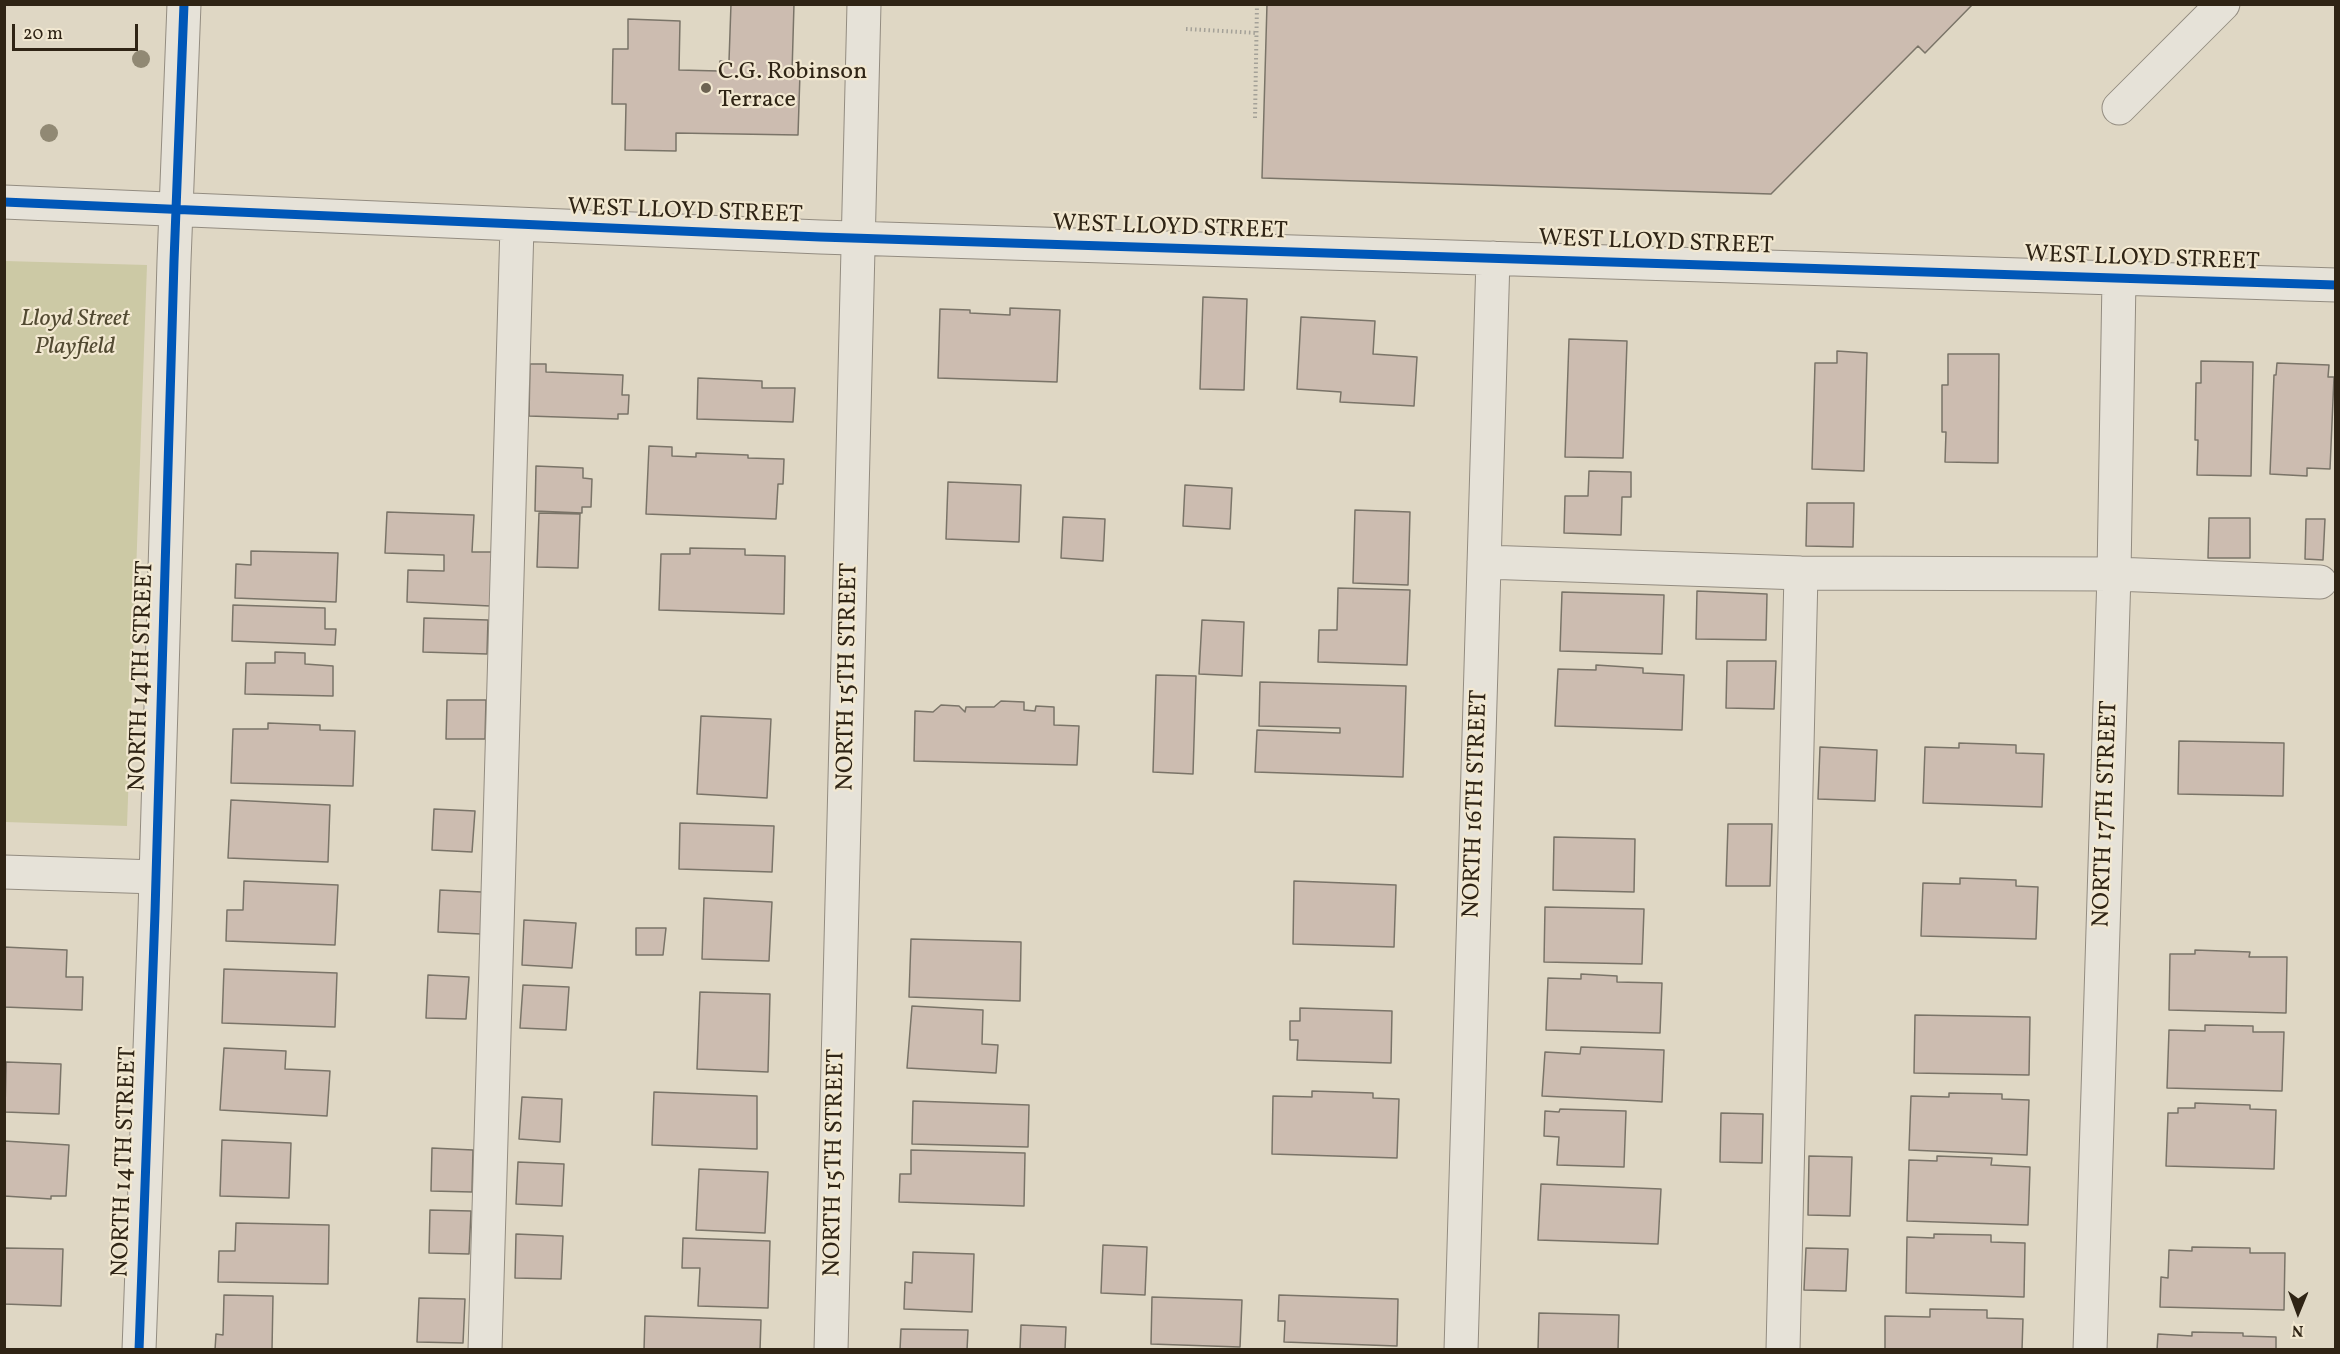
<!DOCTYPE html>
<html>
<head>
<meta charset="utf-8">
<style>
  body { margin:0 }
  #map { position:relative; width:2340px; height:1354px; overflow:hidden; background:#dfd7c4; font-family:Vollkorn,serif }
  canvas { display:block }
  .frame { position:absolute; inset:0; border:6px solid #2f2415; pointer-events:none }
  .north { position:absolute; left:2268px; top:1282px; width:60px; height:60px; -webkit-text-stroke:4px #f2e8d1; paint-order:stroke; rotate:181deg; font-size:16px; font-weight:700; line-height:24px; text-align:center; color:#2f2415 }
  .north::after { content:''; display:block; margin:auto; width:21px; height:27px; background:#2f2415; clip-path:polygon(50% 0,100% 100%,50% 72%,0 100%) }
  .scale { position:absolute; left:12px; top:24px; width:126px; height:27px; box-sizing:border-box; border:3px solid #2f2415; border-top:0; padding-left:8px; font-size:18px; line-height:21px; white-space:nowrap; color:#2f2415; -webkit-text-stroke:4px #f2e8d1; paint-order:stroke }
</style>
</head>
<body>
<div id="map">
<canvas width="2340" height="1354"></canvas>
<div class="frame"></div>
<div class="north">N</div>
<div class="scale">20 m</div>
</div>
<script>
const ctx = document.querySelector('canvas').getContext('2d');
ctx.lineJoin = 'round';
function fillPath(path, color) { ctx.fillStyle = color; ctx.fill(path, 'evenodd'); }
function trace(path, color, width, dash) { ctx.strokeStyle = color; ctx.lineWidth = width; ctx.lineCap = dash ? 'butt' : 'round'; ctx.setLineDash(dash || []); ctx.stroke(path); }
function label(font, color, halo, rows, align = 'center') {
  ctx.font = font + ' Vollkorn,serif'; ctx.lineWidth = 4.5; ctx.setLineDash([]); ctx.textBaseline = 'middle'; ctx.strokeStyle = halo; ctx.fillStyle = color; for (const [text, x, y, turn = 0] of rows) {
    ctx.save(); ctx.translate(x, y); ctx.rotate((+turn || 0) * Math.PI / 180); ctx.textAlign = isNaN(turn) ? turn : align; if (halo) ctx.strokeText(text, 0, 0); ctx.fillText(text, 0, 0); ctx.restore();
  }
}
fillPath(new Path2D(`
  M5,261L147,265L127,826L5,822Z`), '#ccc9a5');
const building = new Path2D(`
  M731,4H794L792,73H800L798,135L676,133V151L625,150L626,104H612L613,49H628V19L680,21L679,70L719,71L720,61H729Z
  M1267,4H1973L1925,53L1918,46L1771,194L1262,178Z
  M1203,297L1247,299L1244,390L1200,389Z
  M1010,308L1060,310L1057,382L938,378L940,309L970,310V313L1010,315Z
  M1301,317L1375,321L1373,354L1417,357L1414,406L1340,402L1341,392L1297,389Z
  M1569,339L1627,341L1623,458L1565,457Z
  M1837,351L1867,353L1864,471L1812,469L1815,363H1837Z
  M1948,354H1999L1998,463L1945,462L1946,432H1942V385H1948Z
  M2201,361L2253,362L2251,476L2197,475L2198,440H2195L2196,383H2201Z
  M2277,363L2329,365L2328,377H2334L2330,469L2307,468V476L2270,474L2274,375H2276Z
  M530,364H546V372L623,375L622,395H629L628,414H618V419L529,416Z
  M698,378L762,381V388H795L793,422L697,419Z
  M649,446L672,447V456L696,457V453L748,455V458L784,459L783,484H778L776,519L646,514Z
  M536,466L583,468V478L592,479L591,507H582V513L535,511Z
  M1589,471L1631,472V497H1622L1621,535L1564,533L1565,496H1588Z
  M948,482L1021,485L1019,542L946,539Z
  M1185,485L1232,488L1230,529L1183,526Z
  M1807,503H1854L1853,547L1806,546Z
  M1355,510L1410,512L1408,585L1353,583Z
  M387,512L474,515L472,552H495L490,606L407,602L408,570L444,571V555L385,553Z
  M539,513L580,514L578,568L537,567Z
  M1063,517L1105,519L1103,561L1061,558Z
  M2209,518H2250V558H2208Z
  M2306,519H2325L2323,560L2305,559Z
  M690,548L745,549V555L785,556L784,614L659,610L661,554H690Z
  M251,551L338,553L336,602L235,598L236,564L251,565Z
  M1338,588L1410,590L1407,665L1318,662L1319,630H1337Z
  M1697,591L1767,594L1766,640L1696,639Z
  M1562,592L1664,595L1662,654L1560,651Z
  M233,605L325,608V629H336L335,645L232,641Z
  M424,618L488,620L487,654L423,652Z
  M1202,620L1244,622L1242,676L1199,674Z
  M275,652L305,653V664L333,666V696L245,694L246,663H275Z
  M1727,661H1776L1774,709L1726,708Z
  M1596,665L1643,668V673L1684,675L1682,730L1555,726L1558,669L1596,670Z
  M1156,675L1196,676L1193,774L1153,772Z
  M1260,682L1406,686L1403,777L1255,772L1257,730L1340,733V728L1259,726Z
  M447,700H486L485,739H446Z
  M1001,701L1024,702V710L1035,711L1036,706L1054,707V725L1079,726L1077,765L914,761L915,711L933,712L941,705L959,706L965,712L966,707H994Z
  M701,716L771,719L767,798L697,794Z
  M268,723L320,725V730L355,731L353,786L231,783L233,729H268Z
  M2179,741L2284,743L2283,796L2178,794Z
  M1959,743L2016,745V753L2044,754L2042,807L1923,803L1925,747L1959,748Z
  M1820,747L1877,750L1875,801L1818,799Z
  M231,800L330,805L328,862L228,858Z
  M434,809L475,811L472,852L432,850Z
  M680,823L774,826L772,872L679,869Z
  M1728,824H1772L1770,886H1726Z
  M1554,837L1635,839L1634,892L1553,890Z
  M1960,878L2016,880V886L2038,887L2036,939L1921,936L1923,883L1960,884Z
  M244,881L338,885L335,945L226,941L227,910H243Z
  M1294,881L1396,885L1394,947L1293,944Z
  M440,890L482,892L481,934L438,932Z
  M704,898L772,902L769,961L702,959Z
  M1545,907L1644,909L1642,964L1544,962Z
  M524,920L576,923L572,968L522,965Z
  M636,928H666L663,955H636Z
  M911,939L1021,942L1020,1001L909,997Z
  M4,947L67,950L66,977H83L82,1010L4,1007Z
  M2195,950L2250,952L2249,957H2287L2286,1013L2169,1010L2170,954H2195Z
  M224,969L337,973L335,1027L222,1023Z
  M1581,974L1617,976V982L1662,983L1660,1033L1546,1030L1548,978L1581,979Z
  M428,975L469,977L466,1019L426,1018Z
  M523,985L569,987L566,1030L520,1028Z
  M700,992L770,994L768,1072L697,1069Z
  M912,1006L983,1010L982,1044L998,1045L996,1073L907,1068Z
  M1300,1008L1392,1011L1391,1063L1297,1060L1298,1040H1290V1021H1300Z
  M1915,1015L2030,1017L2029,1075L1914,1073Z
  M2205,1025L2253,1026V1032H2284L2282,1091L2167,1088L2169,1030L2205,1031Z
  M1581,1047L1664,1050L1662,1102L1542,1096L1545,1052L1580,1054Z
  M224,1048L286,1051L285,1069L330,1071L327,1116L220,1110Z
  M6,1062L61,1064L59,1114L5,1112Z
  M1312,1091L1373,1093V1098L1399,1099L1397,1158L1272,1154L1273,1096L1312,1097Z
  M654,1092L757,1096V1149L652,1145Z
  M1949,1093L2002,1094V1099L2029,1100L2027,1155L1909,1150L1911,1096L1949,1097Z
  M522,1097L562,1099L560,1142L519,1139Z
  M913,1101L1029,1105L1028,1147L912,1144Z
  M2195,1103L2250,1105V1109L2276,1110L2274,1169L2166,1166L2168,1113H2178V1108H2195Z
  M1560,1109L1626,1111L1624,1167L1557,1165L1559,1137L1544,1136L1545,1111L1559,1112Z
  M1721,1113L1763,1114L1762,1163L1720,1162Z
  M222,1140L291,1143L289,1198L220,1196Z
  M4,1141L69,1145L66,1196H51V1199L4,1196Z
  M432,1148L473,1150L472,1192L431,1191Z
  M911,1150L1025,1153L1024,1206L899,1202L900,1174H911Z
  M1809,1156L1852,1157L1850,1216L1808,1215Z
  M1937,1156L1992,1158L1991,1165L2030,1167L2028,1225L1907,1221L1909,1160L1937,1161Z
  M518,1162L564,1164L562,1206L516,1204Z
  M699,1169L768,1172L765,1233L696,1230Z
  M1541,1184L1661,1189L1658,1244L1538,1240Z
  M430,1210L471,1211L469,1254L429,1253Z
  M236,1223L329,1225L328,1284L218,1282L219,1251H235Z
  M516,1234L563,1236L561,1279L515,1278Z
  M1934,1234L1991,1235V1242L2025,1243L2024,1297L1906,1293L1907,1237L1934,1238Z
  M683,1238L770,1241L768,1308L698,1306L700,1268H682Z
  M1103,1245L1147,1247L1145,1295L1101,1293Z
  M2192,1247L2250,1248V1253H2285L2284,1310L2160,1307L2161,1277L2168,1278L2169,1250L2192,1251Z
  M4,1248L63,1249L61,1306L4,1304Z
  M1806,1248L1848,1249L1846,1291L1804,1290Z
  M913,1252L974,1254L972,1312L904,1309L905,1282L912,1283Z
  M224,1295L273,1296L272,1350H215L216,1334L223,1335Z
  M1279,1295L1398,1299L1397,1346L1284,1342L1285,1321H1278Z
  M1152,1297L1242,1300L1240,1347L1151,1344Z
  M419,1298L465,1299L463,1343L417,1342Z
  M1930,1309L1987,1310V1318L2023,1319L2022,1350H1885V1316L1930,1317Z
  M1539,1313L1619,1315L1618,1350H1538Z
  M645,1316L761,1320L760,1350H644Z
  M1021,1325L1066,1327L1065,1350H1020Z
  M901,1329L968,1330L967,1350H900Z
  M2192,1332L2243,1333V1336L2276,1337V1350H2157L2158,1334L2192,1336Z`);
fillPath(building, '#ccbcb0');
trace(building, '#7a7468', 1.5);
const minor = new Path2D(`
  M2119,108L2223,4
  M4,202L820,237L2336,285
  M1484,562L1801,573L2114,574L2320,582
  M4,872L156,877
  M139,1350L155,912L174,261L184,4
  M485,1350L517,226
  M831,1350L864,4
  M1461,1350L1493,258
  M1783,1350L1801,573
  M2090,1350L2114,574L2119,279`);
trace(minor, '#938c80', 35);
trace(new Path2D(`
  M1186,29L1257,33
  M1255,118L1257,4`), '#a4a198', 4, [1.5, 3]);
trace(minor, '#e6e2d8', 33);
trace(new Path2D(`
  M4,202L820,237L2336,285
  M139,1350L155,912L174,261L184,4`), '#0057b8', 9);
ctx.fillStyle = '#918974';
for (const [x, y] of [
  [141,59],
  [49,133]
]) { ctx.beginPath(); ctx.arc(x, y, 9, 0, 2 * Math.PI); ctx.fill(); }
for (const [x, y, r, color] of [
  [706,88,6,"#6d6352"]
]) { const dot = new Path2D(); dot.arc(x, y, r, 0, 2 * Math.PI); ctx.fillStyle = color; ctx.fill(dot); trace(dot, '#f2e8d1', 2); }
label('24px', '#2f2415', '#f2e8d1', [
  ["C.G. Robinson",718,74],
  ["Terrace",718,102]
], 'left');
label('24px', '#2f2415', '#f2e8d1', [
  ["WEST LLOYD STREET",685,213,2],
  ["WEST LLOYD STREET",1170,229,2],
  ["WEST LLOYD STREET",1656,244,2],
  ["WEST LLOYD STREET",2142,260,2],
  ["NORTH 14TH STREET",143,676,-88],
  ["NORTH 15TH STREET",849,677,-89],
  ["NORTH 16TH STREET",1477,804,-88],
  ["NORTH 17TH STREET",2107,814,-88],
  ["NORTH 14TH STREET",126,1162,-88],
  ["NORTH 15TH STREET",836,1163,-89]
]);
label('italic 24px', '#524a32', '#f2e8d1', [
  ["Lloyd Street",75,321],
  ["Playfield",75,349]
]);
</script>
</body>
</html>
